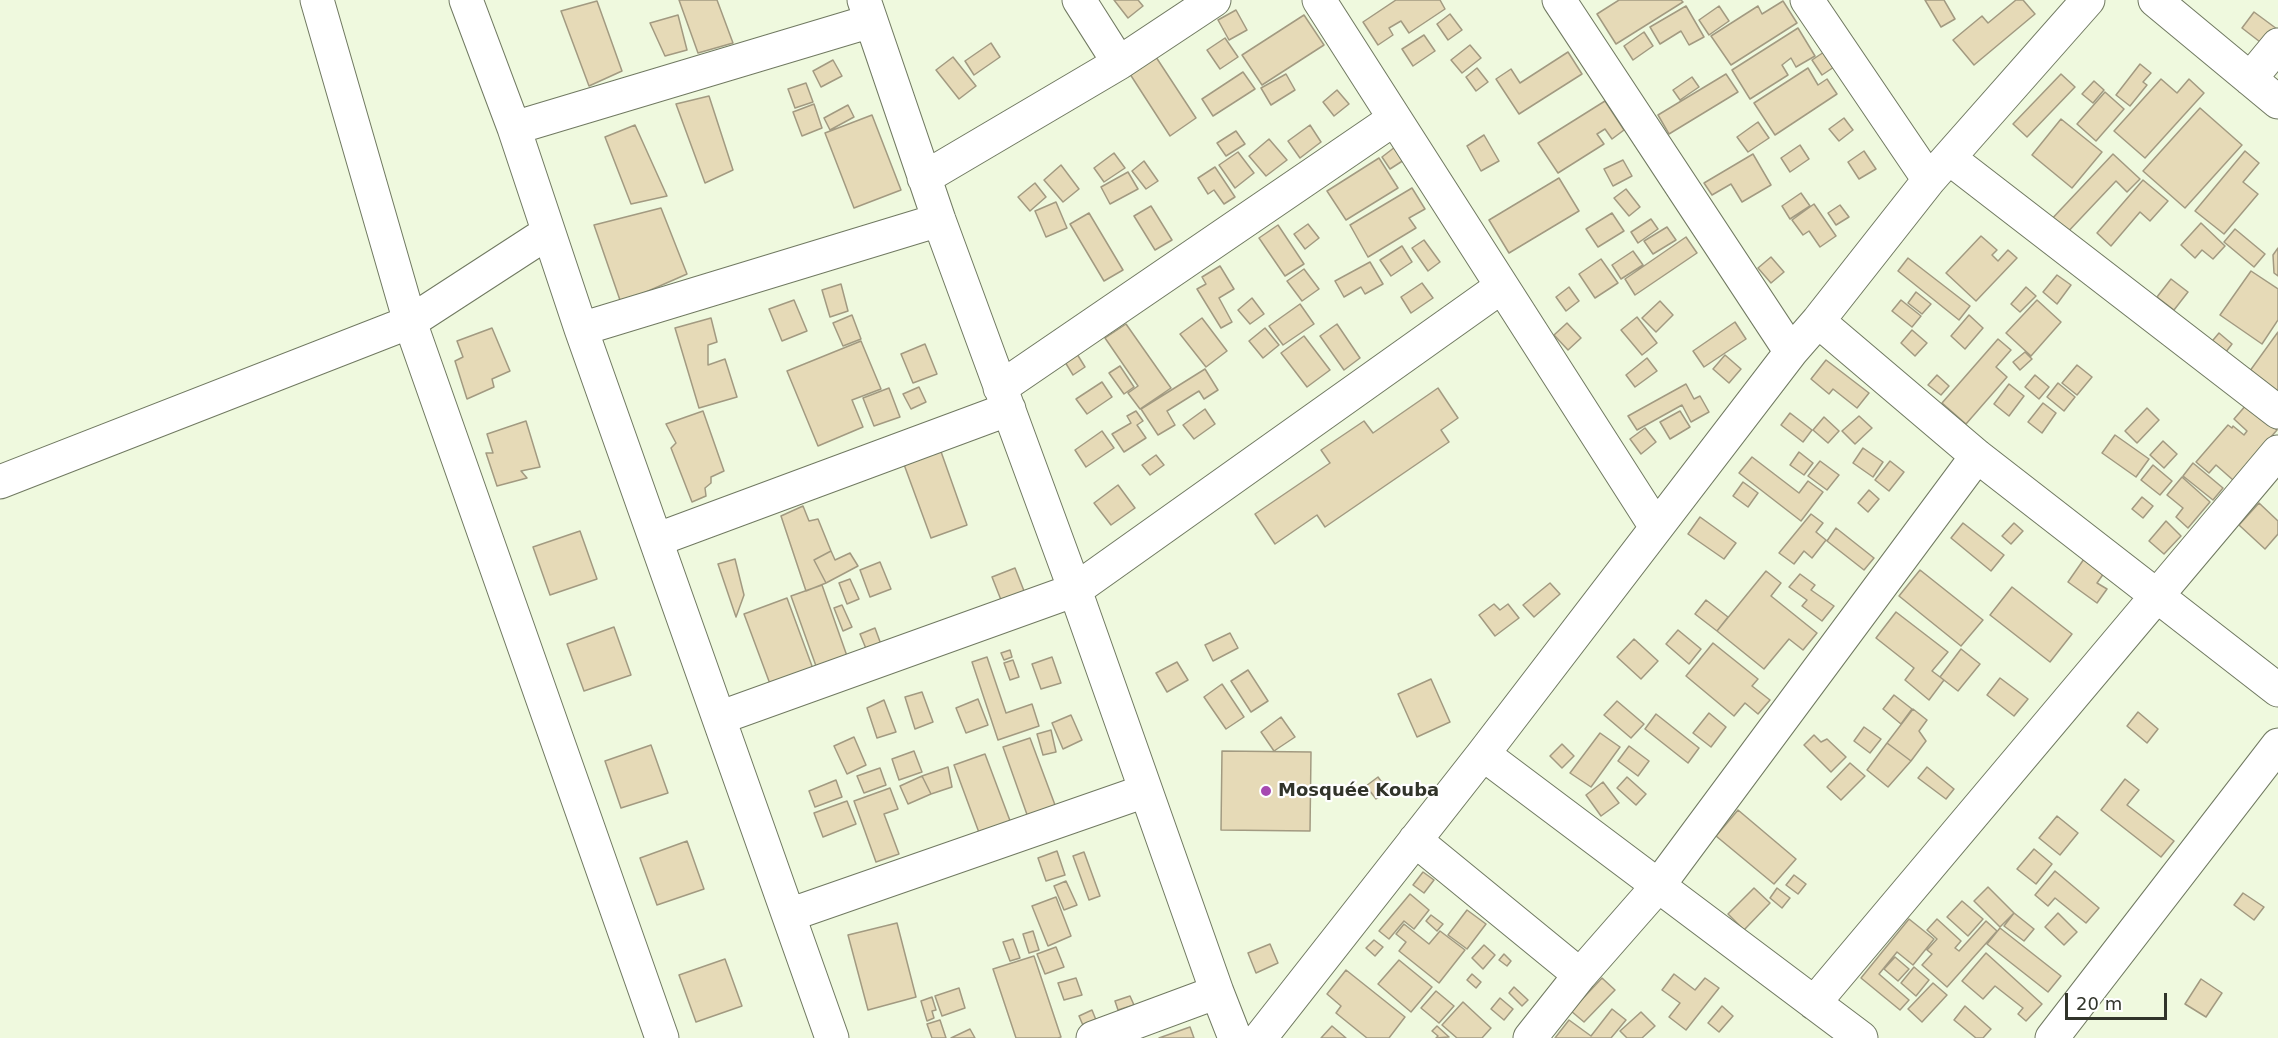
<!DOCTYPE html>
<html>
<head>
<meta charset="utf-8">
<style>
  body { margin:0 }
  #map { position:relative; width:2278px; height:1038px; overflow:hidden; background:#eff9de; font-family:"DejaVu Sans",sans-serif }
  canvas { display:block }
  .scale { position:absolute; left:2065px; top:993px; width:102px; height:27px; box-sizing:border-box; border:3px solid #31342a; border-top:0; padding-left:8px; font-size:18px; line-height:21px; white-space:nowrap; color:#31342a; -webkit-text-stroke:4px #fff; paint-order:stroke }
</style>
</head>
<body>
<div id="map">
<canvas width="2278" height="1038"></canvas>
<div class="scale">20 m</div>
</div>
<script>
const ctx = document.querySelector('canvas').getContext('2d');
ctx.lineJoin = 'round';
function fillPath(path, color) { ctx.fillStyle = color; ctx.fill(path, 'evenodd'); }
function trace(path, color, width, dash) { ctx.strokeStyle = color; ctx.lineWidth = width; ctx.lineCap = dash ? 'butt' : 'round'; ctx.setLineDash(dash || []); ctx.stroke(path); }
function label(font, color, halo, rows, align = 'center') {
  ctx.font = font + ' "DejaVu Sans",sans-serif'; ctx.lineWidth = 4.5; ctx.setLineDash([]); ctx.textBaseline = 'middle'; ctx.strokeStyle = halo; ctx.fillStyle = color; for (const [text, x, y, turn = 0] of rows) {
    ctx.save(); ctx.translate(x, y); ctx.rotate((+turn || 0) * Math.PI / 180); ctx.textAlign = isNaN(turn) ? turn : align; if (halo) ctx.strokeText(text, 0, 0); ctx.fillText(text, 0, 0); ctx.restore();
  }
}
const building = new Path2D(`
  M679,0H717L733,43L698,53Z
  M1114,0H1138L1143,6L1128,18Z
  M1396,0H1440L1445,9L1409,33L1401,21L1389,28L1393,35L1378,45L1363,22Z
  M1619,0H1681L1683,2L1616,44L1597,14Z
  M1925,0H1944L1955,19L1941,27Z
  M2016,0H2023L2035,14L1974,65L1953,40L1982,16L1988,23Z
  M597,1L622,71L589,86L561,11Z
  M1783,1L1797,23L1731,65L1711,36L1758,6L1762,14Z
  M1686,6L1704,37L1689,45L1681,31L1660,44L1650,27Z
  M1719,6L1729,21L1709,35L1699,20Z
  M1236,10L1247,30L1229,40L1218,20Z
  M2254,12L2277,29L2264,45L2242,28Z
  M1450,14L1462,30L1448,40L1437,24Z
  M678,15L687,50L665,56L650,23Z
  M1304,15L1324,45L1262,85L1242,55Z
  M1798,28L1815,56L1796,67L1791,58L1782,65L1788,75L1750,99L1732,70Z
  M1644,32L1653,46L1633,60L1624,46Z
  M1424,35L1435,51L1413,66L1402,49Z
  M1225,38L1238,57L1220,69L1207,50Z
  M991,43L1000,57L974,75L965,61Z
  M1470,45L1481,58L1462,73L1451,60Z
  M1568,52L1582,74L1519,114L1496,79L1511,69L1520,83Z
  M1824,52L1834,67L1822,75L1812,60Z
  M1154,54L1196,118L1170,136L1128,71Z
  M953,57L976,86L959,99L936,70Z
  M833,60L842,76L821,87L813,71Z
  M2140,64L2151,73L2143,82L2147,85L2130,106L2116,95Z
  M1477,68L1488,82L1476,91L1466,77Z
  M1808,68L1818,85L1827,79L1837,94L1775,135L1754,103Z
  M1243,72L1255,89L1213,116L1202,99Z
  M1286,74L1295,90L1271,105L1261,88Z
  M1726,74L1738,92L1669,134L1658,115Z
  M2061,74L2075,87L2027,137L2013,124Z
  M1692,77L1699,87L1680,100L1673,90Z
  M2161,79L2177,93L2189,79L2204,93L2145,158L2114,131Z
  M2094,81L2104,90L2093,103L2082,94Z
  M806,83L813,102L795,108L788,89Z
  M1337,90L1349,104L1334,116L1323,102Z
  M2105,92L2124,109L2096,141L2077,124Z
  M709,96L733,170L705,183L676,104Z
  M1605,101L1624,130L1612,139L1605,129L1597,134L1604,144L1558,173L1538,143Z
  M814,104L822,128L802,136L793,112Z
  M848,105L854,117L830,130L824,118Z
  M2200,108L2242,145L2185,208L2143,171Z
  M872,115L901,190L854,208L825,133Z
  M1844,118L1853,130L1839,141L1829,129Z
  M2061,119L2102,152L2072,188L2032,155Z
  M1758,122L1769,138L1748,152L1737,137Z
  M635,125L667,196L631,204L605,137Z
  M1310,125L1321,142L1300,158L1288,141Z
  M1236,131L1245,144L1226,156L1217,143Z
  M1484,135L1499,161L1481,171L1467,146Z
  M1269,139L1287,160L1266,176L1249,156Z
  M1800,145L1809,159L1790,172L1781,158Z
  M1395,147L1404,160L1390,169L1382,157Z
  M1864,151L1876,169L1859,179L1848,162Z
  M2245,151L2259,163L2243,182L2258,194L2224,234L2195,211Z
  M1238,152L1254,173L1235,188L1219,165Z
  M1114,153L1125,168L1104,182L1094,168Z
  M1753,154L1771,185L1742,202L1731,184L1712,195L1704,183Z
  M2113,154L2140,179L2127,192L2116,181L2063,237L2048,223Z
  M1379,158L1398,188L1346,220L1327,191Z
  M1623,160L1632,176L1613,186L1604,169Z
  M1144,161L1158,181L1146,189L1132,171Z
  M1061,165L1079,189L1063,202L1044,180Z
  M1215,167L1235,197L1224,204L1214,190L1208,194L1198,178Z
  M1128,172L1138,189L1110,204L1101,187Z
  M1559,178L1579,211L1509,253L1489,220Z
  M2143,180L2168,201L2150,221L2140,212L2111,246L2097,233Z
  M1035,183L1046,197L1030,211L1018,197Z
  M1412,188L1425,209L1409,218L1416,228L1368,257L1350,225Z
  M1626,189L1640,207L1629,216L1614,198Z
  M1801,193L1810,206L1790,219L1782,206Z
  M1056,202L1067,228L1046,237L1035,211Z
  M1814,204L1836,236L1820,247L1809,231L1803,235L1792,220Z
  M1840,205L1849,217L1836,225L1828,213Z
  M1151,206L1172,240L1155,250L1134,216Z
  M661,208L687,274L621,303L594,225Z
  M1089,213L1123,270L1104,281L1070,224Z
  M1612,213L1624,231L1598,247L1586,229Z
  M1651,219L1658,229L1638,243L1631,232Z
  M2201,223L2225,246L2213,259L2202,250L2195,258L2181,245Z
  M1308,224L1319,238L1305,249L1294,234Z
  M1278,225L1304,264L1285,276L1259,238Z
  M1667,227L1676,240L1653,254L1644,241Z
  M2235,229L2265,254L2254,267L2224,242Z
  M1981,236L1997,250L1992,255L1998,261L2008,250L2017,258L1976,301L1946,273Z
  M1686,237L1697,253L1635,295L1625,279Z
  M1424,240L1440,262L1428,271L1412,248Z
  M1402,246L1412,262L1391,276L1380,260Z
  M2278,248V276L2274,273L2273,255Z
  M1633,251L1643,265L1621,279L1612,265Z
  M1771,257L1784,272L1771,283L1758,268Z
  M1908,258L1970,306L1959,320L1898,271Z
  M1601,259L1618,283L1595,298L1579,274Z
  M1370,262L1383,284L1365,294L1361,287L1344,297L1335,281Z
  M1220,266L1234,289L1219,298L1232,322L1221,328L1197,289L1206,284L1202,277Z
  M1304,269L1319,289L1302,301L1287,281Z
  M2251,271L2278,289V320L2262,344L2220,315Z
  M2057,275L2071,285L2057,304L2043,292Z
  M2171,279L2188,292L2174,310L2157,297Z
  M1422,283L1433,298L1411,313L1401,297Z
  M841,284L848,311L830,317L822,290Z
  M1569,287L1579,301L1566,311L1556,297Z
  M2026,287L2036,296L2020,312L2011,304Z
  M1916,292L1931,304L1922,314L1908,303Z
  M1252,298L1264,314L1250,324L1238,310Z
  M794,300L807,331L782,341L769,309Z
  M1901,300L1921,316L1912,327L1892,311Z
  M2037,300L2061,322L2031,356L2006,333Z
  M1660,301L1673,315L1656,332L1642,318Z
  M1300,304L1314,324L1283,345L1269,326Z
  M852,315L861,339L843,346L833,323Z
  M1969,315L1983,328L1965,349L1951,336Z
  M1637,317L1657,343L1642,355L1621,330Z
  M711,318L717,342L708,345V365L725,359L737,397L699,408L675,328Z
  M1202,318L1227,351L1206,367L1180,334Z
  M1735,322L1746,339L1704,367L1693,351Z
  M1567,323L1581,338L1568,350L1554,335Z
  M1126,324L1171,388L1140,409L1128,393L1138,386L1105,338Z
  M1337,324L1360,358L1344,370L1320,336Z
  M492,328L510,371L492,379L494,387L467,399L455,361L463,357L457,341Z
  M1265,328L1279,345L1263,358L1249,341Z
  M1912,330L1927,343L1915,356L1901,343Z
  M2278,332V397L2247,375Z
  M2219,333L2232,344L2222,357L2208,346Z
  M1304,336L1330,370L1307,387L1281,353Z
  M1998,339L2011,350L1996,367L2007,377L1966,424L1942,403Z
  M861,341L881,389L852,400L863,427L818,446L787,371Z
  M925,344L937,374L913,383L901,354Z
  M2025,352L2032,359L2020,370L2013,362Z
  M1077,354L1085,367L1073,375L1065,362Z
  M1725,355L1741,369L1729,383L1713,369Z
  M1647,358L1657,371L1635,387L1626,375Z
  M1826,360L1869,393L1857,408L1833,389L1829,394L1811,379Z
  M2077,365L2092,377L2077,395L2062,383Z
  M1120,366L1134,387L1124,394L1109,373Z
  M1205,369L1218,390L1204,399L1199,391L1167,411L1175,425L1158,435L1141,409Z
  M1937,375L1949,386L1941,395L1928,385Z
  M2035,375L2049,387L2039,399L2025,387Z
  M1102,382L1112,397L1087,414L1076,399Z
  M2058,383L2075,397L2064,411L2047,397Z
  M1686,384L1694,399L1700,396L1709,412L1691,422L1682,405L1637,430L1628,416Z
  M2009,384L2024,396L2009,416L1994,404Z
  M919,387L926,402L911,409L903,394Z
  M889,388L900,417L874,426L863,398Z
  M1438,388L1458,418L1441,430L1449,442L1325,527L1317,515L1275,544L1255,514L1330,463L1321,450L1364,421L1373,433Z
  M2043,403L2056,413L2042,433L2028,422Z
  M2247,404L2277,430L2233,480L2216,465L2209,473L2196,462L2228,425L2232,428L2233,426L2244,435L2247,431L2234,419Z
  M2147,408L2159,420L2137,443L2125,431Z
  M1205,409L1215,424L1194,439L1183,425Z
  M703,411L724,471L711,477V483L705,488L706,496L692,502L671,448L676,443L666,424Z
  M1136,411L1143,421L1137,425L1146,438L1124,452L1112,434L1131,423L1127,416Z
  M1680,411L1690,427L1670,439L1660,422Z
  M1790,413L1812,430L1803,442L1781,425Z
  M1859,416L1872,428L1855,444L1842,431Z
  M1824,417L1839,431L1828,443L1813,430Z
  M526,421L540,467L521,471L527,478L497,486L486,453H493L487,434Z
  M1645,428L1656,442L1641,454L1630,439Z
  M1102,431L1114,448L1086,467L1075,450Z
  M2115,435L2149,459L2136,477L2102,453Z
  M2163,441L2177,454L2164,468L2150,455Z
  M939,446L967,525L931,538L902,459Z
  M1863,448L1883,462L1873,477L1853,463Z
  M1799,452L1813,463L1804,475L1790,465Z
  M1156,455L1164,465L1150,475L1142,465Z
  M1752,457L1799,493L1808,481L1823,492L1801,521L1739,473Z
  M1820,461L1839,475L1827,490L1808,476Z
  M1890,461L1904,472L1889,491L1875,480Z
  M2193,463L2223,488L2213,500L2183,476Z
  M2153,465L2172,481L2160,495L2141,480Z
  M2182,477L2210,502L2188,528L2176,517L2183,508L2167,495Z
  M1743,482L1758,493L1748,507L1733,496Z
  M1118,485L1135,508L1111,525L1094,503Z
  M1869,490L1879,499L1868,512L1858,503Z
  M2142,497L2153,506L2143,518L2132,509Z
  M2259,503L2278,521V534L2265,549L2239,525Z
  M803,506L809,521L818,519L831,551L814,560L826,583L806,591L781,516Z
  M1811,514L1823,523L1816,532L1826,540L1812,558L1804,551L1794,564L1779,553Z
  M1700,517L1736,543L1724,559L1688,534Z
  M2166,521L2181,536L2164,554L2149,541Z
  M1963,523L2004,555L1991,571L1951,538Z
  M2014,523L2023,531L2011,544L2002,536Z
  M1836,528L1874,558L1864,570L1827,541Z
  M580,531L597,579L550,595L533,547Z
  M831,551L835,560L850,553L858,566L826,583L814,560Z
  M735,559L744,595L736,617L718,564Z
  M2084,559L2104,573L2097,583L2107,589L2097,603L2068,582Z
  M880,562L891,589L870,597L860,570Z
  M1015,568L1026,596L1003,605L992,577Z
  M1920,570L1983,620L1961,646L1899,596Z
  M1766,571L1781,583L1771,596L1817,633L1803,650L1789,639L1764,669L1717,631Z
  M1800,574L1815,585L1811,590L1834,606L1822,621L1802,606L1807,600L1789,587Z
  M850,579L859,599L847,604L839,583Z
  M1550,583L1560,594L1534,617L1523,605Z
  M822,585L847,656L816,666L791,596Z
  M2012,587L2072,634L2050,662L1990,615Z
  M787,598L816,677L773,692L744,614Z
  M1706,600L1728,617L1717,631L1695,614Z
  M1494,604L1500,610L1508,604L1519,618L1495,636L1479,615Z
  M842,605L852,627L843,631L834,608Z
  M1896,612L1948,652L1932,671L1944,680L1929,700L1905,680L1914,668L1876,638Z
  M614,627L631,675L584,691L567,644Z
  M875,628L883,650L869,656L860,634Z
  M1678,630L1701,649L1689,664L1666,644Z
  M1230,633L1238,648L1213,661L1205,645Z
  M1634,639L1658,661L1641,679L1617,657Z
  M1713,643L1758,679L1752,686L1770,700L1758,714L1745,703L1734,716L1686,676Z
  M1961,649L1980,664L1958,691L1940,677Z
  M1010,650L1012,657L1004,660L1001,653Z
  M987,657L1006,713L1032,704L1039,726L998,740L972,662Z
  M1052,657L1061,683L1041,689L1032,664Z
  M1013,660L1019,677L1010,680L1004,663Z
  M1177,662L1188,680L1167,692L1156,673Z
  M1248,670L1268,701L1251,712L1231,681Z
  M2000,678L2028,699L2014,716L1987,695Z
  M1431,679L1450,722L1417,737L1398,694Z
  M1222,684L1244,717L1226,729L1204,697Z
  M922,692L933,722L915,729L905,697Z
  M1894,695L1912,709L1901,724L1883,709Z
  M978,699L988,725L966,733L956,708Z
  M884,700L896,732L877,738L867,708Z
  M1617,701L1644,724L1631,738L1604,715Z
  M1913,709L1927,720L1919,731L1926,741L1911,761L1887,743Z
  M2138,712L2158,729L2147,743L2127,726Z
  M1709,713L1726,727L1711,747L1693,733Z
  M1656,714L1699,748L1688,763L1645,729Z
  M1071,715L1082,740L1063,749L1052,723Z
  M1281,717L1295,737L1274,751L1261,732Z
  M1864,727L1881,739L1870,753L1854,741Z
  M1051,730L1056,752L1043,755L1037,734Z
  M1600,733L1620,747L1591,787L1570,773Z
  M1814,735L1821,742L1827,739L1846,757L1831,772L1804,745Z
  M854,737L866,765L847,774L834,746Z
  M1030,738L1058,813L1030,823L1003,747Z
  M1887,743L1911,761L1888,787L1867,770Z
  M1562,744L1574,756L1562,768L1550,756Z
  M651,745L668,793L621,808L605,761Z
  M1629,746L1649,761L1638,776L1618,761Z
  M914,751L922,772L899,780L892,759Z
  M1222,751L1311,752L1310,831L1221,830Z
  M985,754L1012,826L981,838L954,765Z
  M1850,763L1865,776L1841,800L1827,787Z
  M948,767L952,787L931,794L922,776Z
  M1927,767L1954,789L1946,799L1918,778Z
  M880,768L886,785L864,793L857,776Z
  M922,776L931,794L908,804L900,786Z
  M1378,777L1388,791L1376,799L1366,786Z
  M1627,777L1646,794L1636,805L1617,788Z
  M2125,779L2139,790L2127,805L2174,841L2161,857L2101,810Z
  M836,780L842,797L815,807L809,791Z
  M1603,782L1619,803L1601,816L1586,795Z
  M890,788L898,809L884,814L899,854L876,862L854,801Z
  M847,801L856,824L823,837L814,813Z
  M1738,810L1796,859L1774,884L1716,836Z
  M2057,816L2078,833L2060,855L2039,838Z
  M687,841L704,889L657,905L640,858Z
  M2034,849L2052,864L2036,884L2017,869Z
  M1057,851L1065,875L1046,881L1038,858Z
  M1084,852L1100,896L1089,900L1073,856Z
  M2055,871L2099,908L2086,923L2055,898L2048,906L2035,895Z
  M1423,872L1434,880L1424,893L1413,885Z
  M1794,875L1806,884L1798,894L1786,885Z
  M1066,881L1077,905L1064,910L1054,886Z
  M1988,887L2014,913L2000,927L1974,901Z
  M1754,888L1770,903L1744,930L1728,914Z
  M1777,888L1790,898L1782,908L1770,898Z
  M2243,893L2264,907L2254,920L2234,905Z
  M1410,894L1429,910L1414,929L1404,921L1389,939L1379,931Z
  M1056,897L1071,936L1048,946L1032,906Z
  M1962,901L1983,919L1968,936L1947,917Z
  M1467,910L1486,924L1467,949L1448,935Z
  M2014,913L2034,929L2024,941L2004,926Z
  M2058,913L2077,932L2064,945L2045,927Z
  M1431,915L1443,924L1437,931L1426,921Z
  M1909,919L1934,939L1913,965L1897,952L1879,974L1909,1000L1900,1010L1861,978Z
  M1937,919L1961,941L1955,948L1959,951L1986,921L1997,931L1947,987L1922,965L1932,954L1927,950L1937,939L1927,930Z
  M897,923L916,997L868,1010L848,935Z
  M1404,924L1429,944L1440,931L1465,950L1439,983L1399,951L1406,942L1396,934Z
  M2000,928L2061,976L2048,992L1987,944Z
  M1033,931L1039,950L1029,953L1023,934Z
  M1013,939L1020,958L1010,961L1003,942Z
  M1374,940L1383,947L1375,956L1366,948Z
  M1270,944L1278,963L1256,973L1248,953Z
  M1484,945L1495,955L1483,969L1472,958Z
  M1056,947L1064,967L1045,974L1037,954Z
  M1986,953L2042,1004L2026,1021L2018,1014L2023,1008L1995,986L1983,999L1962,981Z
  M1504,954L1511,961L1507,966L1499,960Z
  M1034,956L1061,1037L1058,1038H1016L993,969Z
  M1895,957L1909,969L1898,981L1884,969Z
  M725,959L742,1006L696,1022L679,975Z
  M1399,960L1432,987L1411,1012L1378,984Z
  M1914,967L1929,980L1916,996L1901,983Z
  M1346,970L1405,1017L1389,1038H1367L1336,1013L1341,1006L1327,994Z
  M1472,974L1481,982L1476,988L1467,980Z
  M1674,974L1695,990L1705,978L1719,988L1686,1030L1669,1017L1680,1003L1662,990Z
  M1076,978L1082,995L1064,1000L1058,983Z
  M1602,978L1615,990L1584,1022L1571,1011Z
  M2201,979L2222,993L2206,1017L2185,1004Z
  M1933,983L1947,995L1922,1022L1908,1009Z
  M1514,987L1528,1000L1522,1006L1509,993Z
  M959,988L965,1008L942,1016L935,996Z
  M1436,991L1454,1006L1439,1023L1421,1008Z
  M1130,996L1134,1005L1118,1010L1115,1001Z
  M932,997L936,1010L932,1011L934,1018L927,1021L921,1001Z
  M1500,998L1513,1009L1504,1020L1491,1009Z
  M1463,1002L1491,1028L1482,1038H1457L1442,1025Z
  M1722,1006L1733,1016L1719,1032L1708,1023Z
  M1965,1006L1991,1029L1983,1038H1976L1954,1020Z
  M1612,1009L1626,1020L1611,1038H1555L1569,1020L1591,1036Z
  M1092,1010L1098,1025L1085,1030L1079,1016Z
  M1641,1012L1655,1026L1642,1038H1627L1620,1031Z
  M940,1020L946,1038H932L927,1024Z
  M1332,1026L1346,1038H1321Z
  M1437,1026L1449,1037L1436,1038L1438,1036L1432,1031Z
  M1190,1027L1194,1038H1159Z
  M970,1029L975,1038H951Z`);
fillPath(building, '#e6dab7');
trace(building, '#a29a81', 1.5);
const minor = new Path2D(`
  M317,0L410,322L662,1038
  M466,0L514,128L581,329L832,1038
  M864,0L939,220L1075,590L1217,992L1235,1038
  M1079,0L1119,63
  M1319,0L1656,527
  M1559,0L1791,352
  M1807,0L1929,180
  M2155,0L2278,102
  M2250,79L2278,45
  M514,128L871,21
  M1949,158L2278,412
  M924,178L1119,63L1214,0
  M1818,321L1977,456L2278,690
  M581,329L939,220
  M1000,388L1394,119
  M0,482L410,322L547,233
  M656,540L1009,409
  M719,718L1075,590L1501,287
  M1483,754L1861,1038
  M1415,840L1580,975
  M789,915L1145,791
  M1814,1003L2278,452
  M1093,1038L1217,992
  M1260,1038L1483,754L1791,352L1818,321L1929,180L2088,0
  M1530,1038L1580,975L1658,886L1977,456
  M2052,1038L2278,745`);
trace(minor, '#707961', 35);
trace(minor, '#fff', 33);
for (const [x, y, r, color] of [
  [1266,791,6,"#a648b1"]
]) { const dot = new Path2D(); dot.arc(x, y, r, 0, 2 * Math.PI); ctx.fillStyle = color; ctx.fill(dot); trace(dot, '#fff', 2); }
label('bold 18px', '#31342a', '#fff', [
  ["Mosquée Kouba",1278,791]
], 'left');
</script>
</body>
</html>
